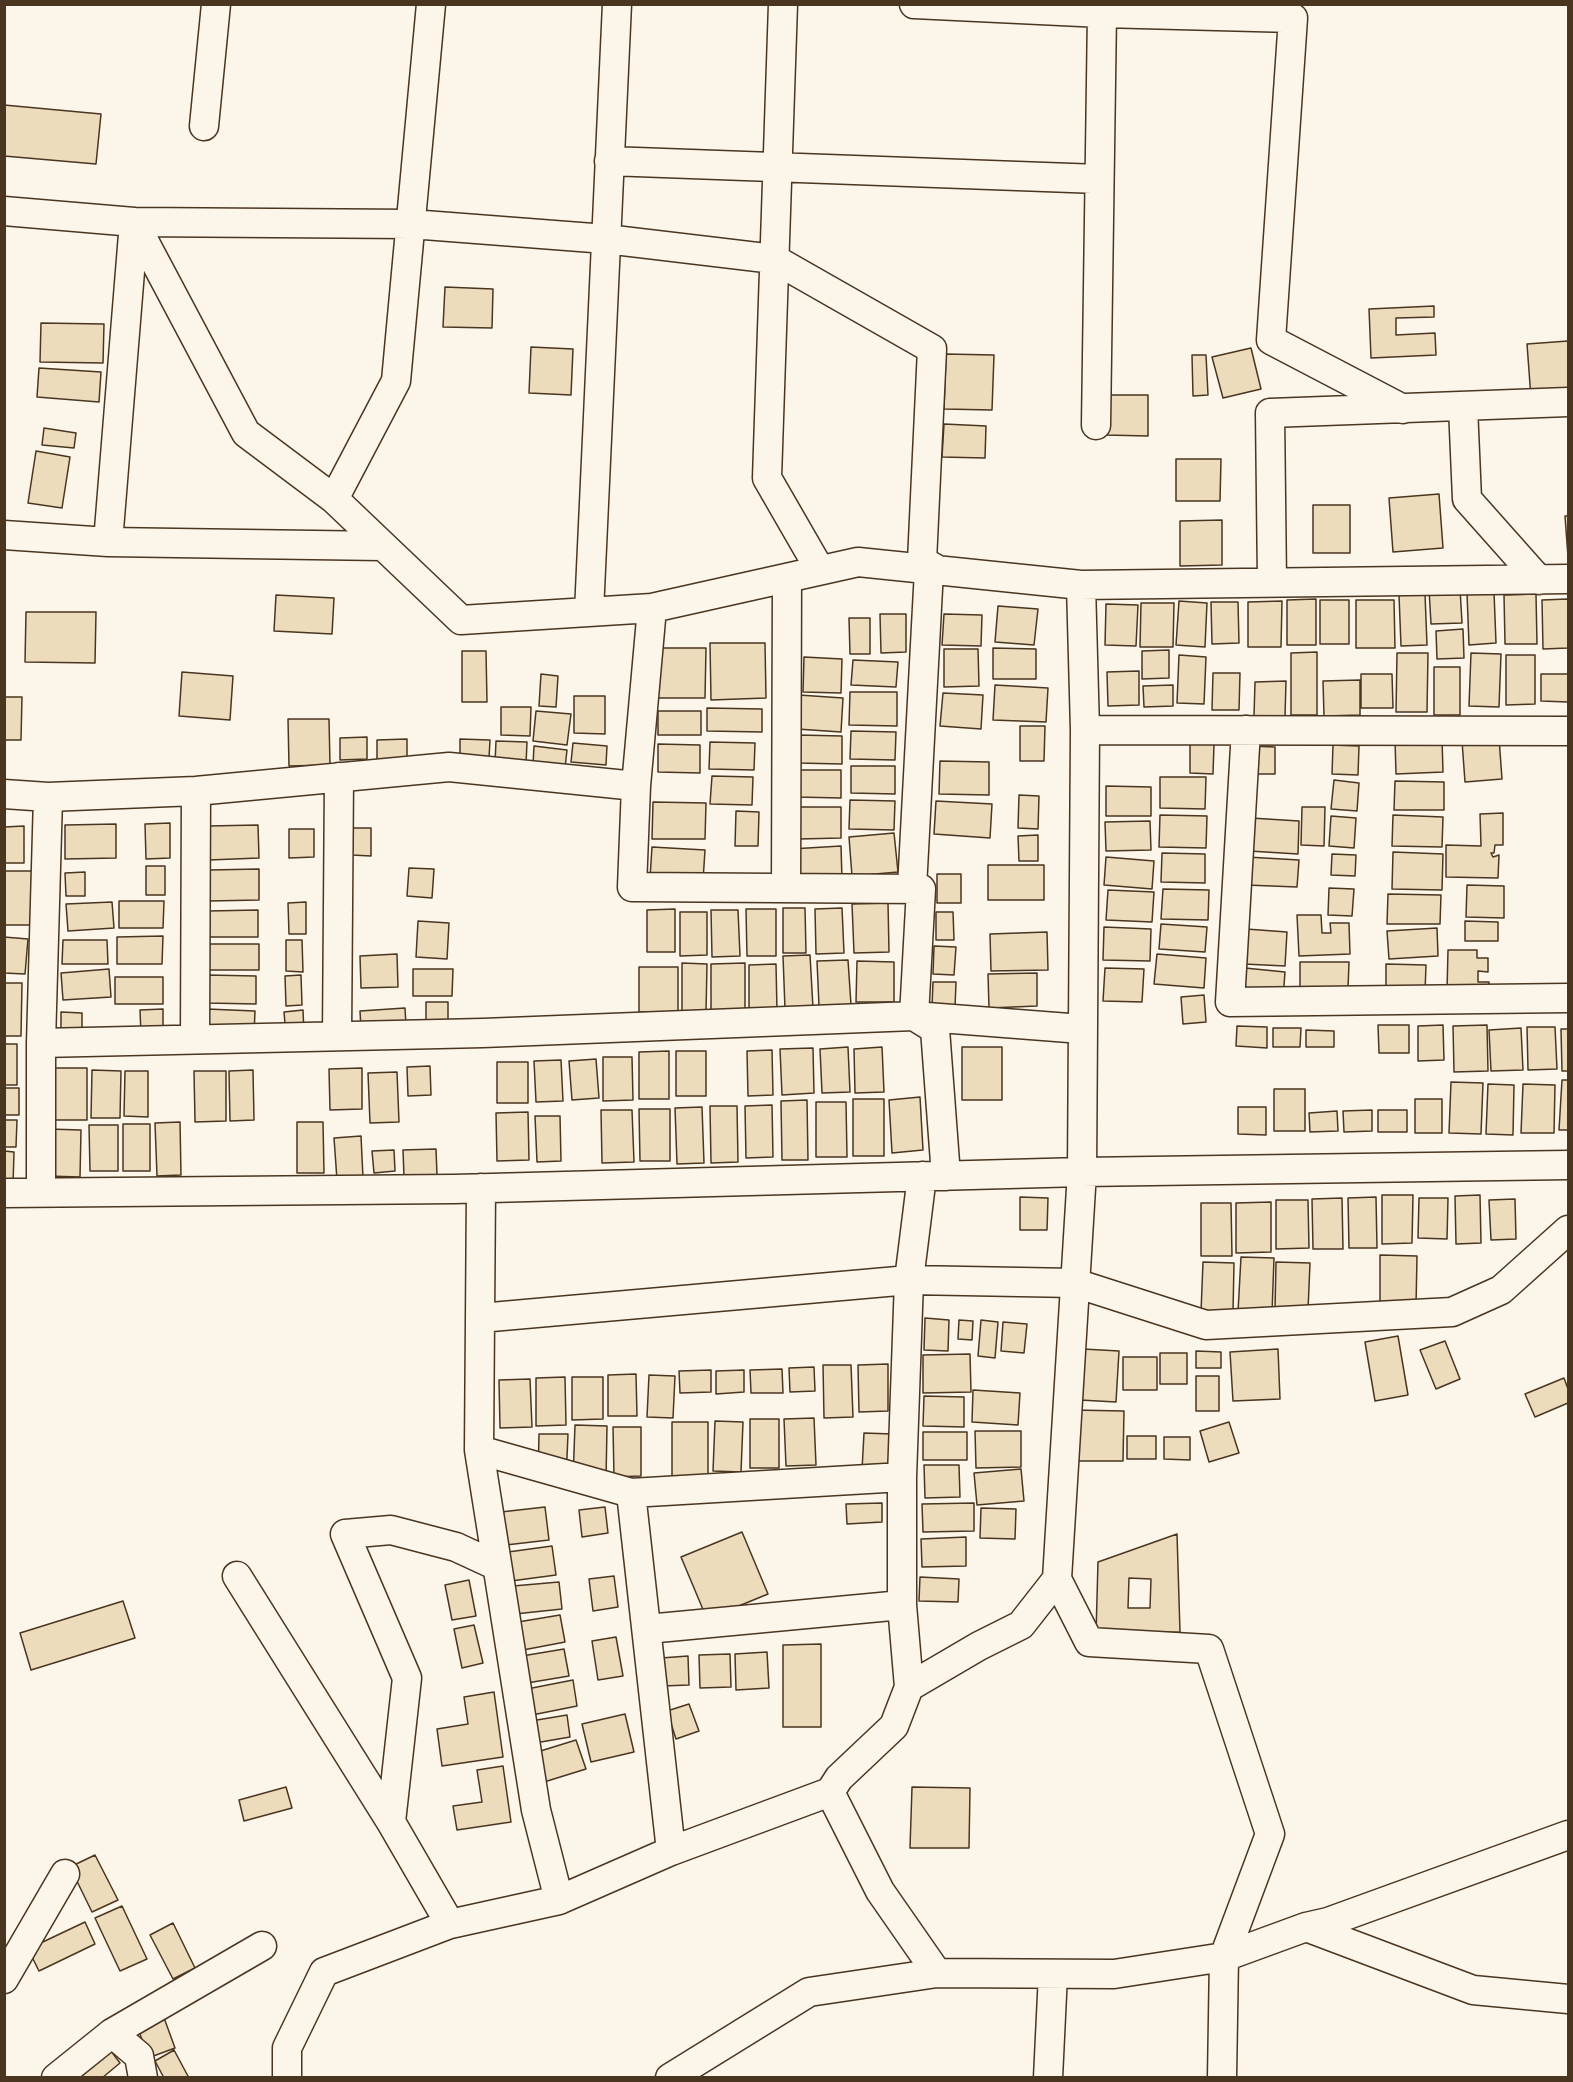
<!DOCTYPE html>
<html>
<head>
<meta charset="utf-8">
<style>
  body { margin:0 }
  #map { position:relative; width:1573px; height:2082px; overflow:hidden; background:#fbf6e9; font-family:"Noto Serif",serif }
  canvas { display:block }
  .frame { position:absolute; inset:0; border:6px solid #4a3520; pointer-events:none }
</style>
</head>
<body>
<div id="map">
<canvas width="1573" height="2082"></canvas>
<div class="frame"></div>
</div>
<script>
const ctx = document.querySelector('canvas').getContext('2d');
ctx.lineJoin = 'round';
function fillPath(path, color) { ctx.fillStyle = color; ctx.fill(path, 'evenodd'); }
function trace(path, color, width, dash) { ctx.strokeStyle = color; ctx.lineWidth = width; ctx.lineCap = dash ? 'butt' : 'round'; ctx.setLineDash(dash || []); ctx.stroke(path); }
const building = new Path2D(`
  M4,105L101,114L96,164L4,156Z
  M445,287L493,289L492,328L443,327Z
  M1434,306V317L1396,318V335L1435,333L1436,355L1371,358L1369,309Z
  M41,323L104,324L103,363L40,362Z
  M1568,341V395L1531,398L1527,344Z
  M531,347L573,349L571,395L529,393Z
  M1251,348L1261,389L1223,398L1212,357Z
  M946,354L994,355L992,410L944,409Z
  M1192,355H1206L1208,395L1193,396Z
  M39,368L101,372L99,402L37,397Z
  M1105,395H1148V436L1105,435Z
  M944,424L986,426L985,458L942,457Z
  M44,428L76,433L74,448L42,445Z
  M36,451L70,457L62,508L28,503Z
  M1176,459H1221L1220,501H1176Z
  M1439,494L1443,548L1393,552L1389,498Z
  M1313,505H1350V553H1313Z
  M1565,516H1568V557Z
  M1222,520V565L1180,566V521Z
  M1460,588L1462,623L1431,624L1429,589Z
  M1494,592L1496,643L1469,645L1467,593Z
  M1425,594L1427,645L1401,646L1399,595Z
  M1536,594L1537,644H1505L1504,595Z
  M276,595L334,598L332,634L274,631Z
  M1316,599V645H1287V600Z
  M1568,599V648L1543,649L1542,600Z
  M1320,600H1349V644H1320Z
  M1356,600H1394L1395,648H1356Z
  M1179,601L1207,603L1205,647L1176,645Z
  M1282,601L1281,647H1248V602Z
  M1211,602H1238L1239,643L1212,644Z
  M1141,603H1174L1173,647H1140Z
  M1106,604L1138,605L1136,646L1105,645Z
  M998,606L1038,609L1034,645L995,642Z
  M26,612H96L95,663L25,662Z
  M880,614H906V652L881,653Z
  M944,614L982,615L981,646L942,645Z
  M849,618H870V654H850Z
  M1463,629L1464,658L1437,659L1436,631Z
  M710,643H765L766,698L711,700Z
  M657,648H706L705,698H656Z
  M993,648L1036,649V679H993Z
  M944,649H978L979,686L944,687Z
  M1169,650V678L1142,679V651Z
  M462,651H486L487,702H462Z
  M1317,652V715H1291V653Z
  M1397,653H1428L1427,712H1396Z
  M1471,653L1501,654L1499,707L1469,706Z
  M1179,655L1206,657L1204,704L1177,703Z
  M1506,655H1535V704L1506,705Z
  M804,657L842,659L841,693L803,692Z
  M853,660L898,662L896,687L851,685Z
  M1434,667H1460V715H1434Z
  M1139,671V705L1108,706L1107,672Z
  M182,672L233,676L230,720L179,716Z
  M1213,673H1240L1239,710H1212Z
  M541,674L558,676L556,707L539,706Z
  M1361,674H1392L1393,708H1361Z
  M1541,674H1568V702L1541,701Z
  M1360,680V715L1324,716L1323,681Z
  M1286,681L1285,717L1254,716L1255,682Z
  M995,685L1048,688L1046,722L993,720Z
  M1173,685V706L1144,707L1143,686Z
  M850,692H897V726L849,725Z
  M943,693L983,695L981,729L940,726Z
  M799,695L843,698L841,732L797,729Z
  M574,696H605V734L574,733Z
  M4,697H22L21,740H4Z
  M501,707H531L530,736L501,735Z
  M707,708L762,709V732L707,731Z
  M536,711L571,714L567,745L533,741Z
  M658,711H701V735H658Z
  M288,719H329L330,765L289,766Z
  M1020,726H1045L1044,761H1020Z
  M851,731L896,732L895,760L850,759Z
  M798,735L842,736V764L797,763Z
  M367,737V759L340,760V738Z
  M1499,738L1502,779L1465,782L1462,741Z
  M407,739V760H377V740Z
  M460,739L490,740L489,758H460Z
  M1442,739L1443,772L1396,774L1395,740Z
  M496,741L527,742L526,764L495,763Z
  M710,742L755,743L754,770L709,769Z
  M573,743L607,746L606,765L571,762Z
  M658,744L700,745V773L658,772Z
  M1190,744H1214L1213,774L1190,773Z
  M1333,745L1359,746L1358,775L1332,774Z
  M534,746L567,750L565,768L533,765Z
  M1250,746L1275,747V774H1249Z
  M940,761L989,762V795L939,794Z
  M851,766H895V794L851,793Z
  M796,770H841V798L796,797Z
  M712,776L753,777L752,805L710,804Z
  M1160,777H1206L1205,809L1160,808Z
  M1334,780L1359,783L1357,811L1331,809Z
  M1395,781L1444,782V810H1394Z
  M1106,786L1151,787V816H1106Z
  M1019,795L1039,796L1038,829L1018,828Z
  M850,800L895,801L894,830L849,829Z
  M936,801L992,804L990,838L934,834Z
  M653,802L706,803L705,839H652Z
  M799,807H841V838L799,839Z
  M1302,807H1325L1324,846L1301,845Z
  M736,811L759,812L758,846H735Z
  M1503,813V845H1495L1494,853H1491L1493,857L1499,855L1498,878L1446,877V845L1481,846L1480,814Z
  M1160,815L1207,816L1206,848L1159,847Z
  M1393,815L1443,817L1442,847L1392,846Z
  M1331,816L1356,818L1354,848L1329,846Z
  M1251,818L1299,821L1298,854L1249,851Z
  M1150,821L1151,850L1106,851L1105,822Z
  M170,823V858L146,859L145,824Z
  M116,824V858L65,859V825Z
  M258,825L259,858L209,860L208,826Z
  M24,826V863H4V827Z
  M352,828H371V856L352,855Z
  M289,829H314V857L289,858Z
  M894,833L898,872L852,876L849,837Z
  M1038,835V861H1019L1018,836Z
  M841,846L842,880L793,881L791,849Z
  M652,847L705,850L703,881L650,878Z
  M1393,852L1443,854L1442,890L1392,889Z
  M1162,853L1205,854V883L1161,882Z
  M1332,854L1356,855L1355,876L1331,875Z
  M1106,857L1154,861L1152,889L1104,885Z
  M1247,857L1299,860L1297,887L1246,885Z
  M988,865H1044V900H988Z
  M146,866H165V895H146Z
  M409,868L434,869L432,898L407,896Z
  M259,869V900L209,901V870Z
  M4,871H36V925H4Z
  M85,872V896H66L65,873Z
  M937,874H961V903H937Z
  M1467,885L1504,886V918L1466,917Z
  M1329,888L1354,889L1352,916L1328,915Z
  M1163,889L1209,890L1208,920L1161,919Z
  M1108,890L1154,892L1152,922L1106,920Z
  M1388,894L1441,895L1440,924H1387Z
  M119,901H164L163,928H119Z
  M112,902L114,928L68,931L66,904Z
  M306,902V934H289L288,903Z
  M888,903L889,952L854,953L852,904Z
  M783,908H805L806,953H783Z
  M842,908L844,953L816,954L815,909Z
  M675,909V952H647V910Z
  M746,909H776V956H747Z
  M258,910V937H208V911Z
  M711,910H738L740,956L712,957Z
  M680,912H707V955L680,956Z
  M936,912H953L954,940H936Z
  M1297,915H1321L1322,933H1331L1330,923H1349L1350,954L1299,956Z
  M418,921L449,923L447,959L416,957Z
  M1465,921L1498,922V941H1465Z
  M1161,924L1207,927L1205,952L1159,949Z
  M1104,927L1151,929L1150,961L1103,960Z
  M1437,928L1438,956L1389,959L1387,931Z
  M1246,929L1287,932L1285,966L1244,964Z
  M1047,932L1048,970L991,971L990,934Z
  M163,936L162,964H117V937Z
  M4,937L28,939L25,974L4,973Z
  M63,940H107L108,964H62Z
  M286,940H302L303,972L286,971Z
  M207,944H259V970H207Z
  M934,946L956,947L954,975L933,974Z
  M1448,950H1477V958H1488V972L1478,971V982H1489V991H1447Z
  M397,954L398,987L361,988L360,956Z
  M1157,954L1206,958L1204,988L1154,984Z
  M810,955L813,1008L785,1009L783,956Z
  M848,960L851,1005L819,1006L817,961Z
  M857,961L894,962V1002H856Z
  M1300,962H1349L1348,989H1300Z
  M682,963L707,964L706,1013L682,1012Z
  M745,963V1011L711,1012V964Z
  M776,964L777,1011L749,1012V965Z
  M1386,964L1426,965L1425,992H1386Z
  M639,967H678V1012H639Z
  M1105,968L1144,969L1142,1002L1103,1001Z
  M1245,968L1285,972L1283,998L1243,995Z
  M109,969L111,997L63,1000L61,973Z
  M413,969H453L452,996H413Z
  M1037,973V1006L989,1008L988,974Z
  M207,975L256,976V1004L206,1003Z
  M301,975L302,1005L286,1006L285,976Z
  M115,977H163V1004H115Z
  M933,982H956L955,1008L932,1007Z
  M4,983H22L21,1036H4Z
  M1204,995L1206,1022L1183,1024L1181,997Z
  M426,1002H448V1029L426,1028Z
  M405,1008L406,1026L361,1029L360,1011Z
  M163,1009V1035H141L140,1010Z
  M207,1009L255,1011L254,1035L206,1034Z
  M303,1010L304,1034L286,1035L284,1012Z
  M61,1012L82,1013V1038L61,1037Z
  M1378,1025H1409V1053H1379Z
  M1443,1025L1444,1060L1418,1061V1026Z
  M1487,1025L1488,1071L1454,1072L1453,1026Z
  M1237,1026L1267,1027V1048L1236,1046Z
  M1527,1027H1555L1557,1069L1528,1070Z
  M1273,1028H1301L1300,1047H1273Z
  M1521,1028L1523,1070L1491,1071L1489,1030Z
  M1561,1029H1568V1071H1562Z
  M1306,1030L1334,1031V1047H1306Z
  M4,1044H17V1085H4Z
  M848,1047L850,1092L822,1093L820,1049Z
  M882,1047L884,1092L855,1093L854,1049Z
  M962,1047H1002V1100H962Z
  M813,1048L814,1093L782,1095L780,1049Z
  M772,1050L773,1095L748,1096L747,1051Z
  M669,1051V1099H639V1052Z
  M676,1051H706V1096H676Z
  M603,1057H632L633,1100L603,1101Z
  M596,1059L599,1098L572,1100L569,1061Z
  M561,1060L563,1101L536,1102L534,1061Z
  M497,1062H528V1103H497Z
  M430,1066L431,1095L408,1096L407,1067Z
  M52,1068H87V1120H53Z
  M362,1068V1109L330,1110L329,1069Z
  M92,1070L121,1071L120,1118H91Z
  M253,1070L254,1120L230,1121L229,1071Z
  M125,1071H148V1117L124,1116Z
  M194,1071H226V1121L195,1122Z
  M397,1072L399,1122L370,1123L368,1073Z
  M1562,1080H1568V1130H1559Z
  M1451,1082L1483,1083L1481,1134L1449,1133Z
  M1488,1084L1514,1085L1513,1135L1486,1134Z
  M1523,1084L1555,1085L1554,1133H1521Z
  M4,1088H19V1115H4Z
  M1274,1089H1305V1131H1274Z
  M920,1097L923,1150L892,1153L889,1100Z
  M853,1099H884V1156H853Z
  M1415,1099H1442V1133H1415Z
  M807,1100L808,1160H782L781,1101Z
  M816,1102H846L847,1157H816Z
  M772,1105L773,1157L746,1158L745,1106Z
  M710,1106H737L738,1162L711,1163Z
  M702,1107L704,1163L677,1164L675,1108Z
  M1238,1107H1266V1135L1238,1134Z
  M639,1109H670V1161H640Z
  M601,1110H632L634,1162L602,1163Z
  M1372,1110V1131L1344,1132L1343,1111Z
  M1378,1110H1407V1132H1378Z
  M1337,1111L1338,1131L1310,1132L1309,1113Z
  M528,1112L529,1160L497,1161L496,1113Z
  M535,1116H560L561,1161L537,1162Z
  M4,1120H17L16,1147H4Z
  M180,1122L181,1175L157,1176L155,1123Z
  M297,1122H323L324,1173H297Z
  M123,1124H150V1171H123Z
  M89,1125H118V1171H90Z
  M48,1129L81,1130L80,1177L47,1176Z
  M361,1136L363,1178L337,1180L334,1138Z
  M436,1149L437,1175L404,1177L403,1150Z
  M394,1150L395,1171L374,1173L372,1151Z
  M4,1151L14,1152L13,1185L4,1184Z
  M1382,1195H1413L1412,1243L1382,1244Z
  M1480,1195L1481,1243L1456,1244L1455,1196Z
  M1020,1197L1048,1198L1047,1230H1020Z
  M1376,1197L1377,1248H1349L1348,1198Z
  M1342,1198L1343,1249H1313L1312,1199Z
  M1419,1198H1448L1447,1239L1418,1238Z
  M1515,1199L1516,1239L1491,1240L1489,1200Z
  M1276,1200H1308L1309,1248L1276,1249Z
  M1271,1202V1252L1236,1253V1203Z
  M1201,1203H1231L1232,1256H1201Z
  M1380,1255L1417,1256L1416,1307L1380,1306Z
  M1241,1257L1274,1258L1272,1313L1238,1312Z
  M1203,1262L1234,1263L1233,1312H1201Z
  M1276,1262L1310,1263L1308,1310L1275,1309Z
  M925,1318L949,1320L948,1351L924,1350Z
  M959,1320L973,1321L972,1340L958,1339Z
  M981,1320L998,1322L995,1358L978,1356Z
  M1003,1322L1027,1324L1024,1353L1001,1351Z
  M1398,1336L1408,1395L1375,1401L1365,1342Z
  M1445,1341L1460,1379L1436,1389L1420,1350Z
  M1083,1349L1119,1351L1116,1402L1080,1400Z
  M1278,1349L1280,1399L1233,1401L1230,1352Z
  M1196,1351L1221,1352V1368H1196Z
  M1160,1353H1187V1384H1160Z
  M970,1354L971,1392L923,1393V1355Z
  M1123,1357H1157V1390H1123Z
  M888,1364V1411L859,1412L858,1365Z
  M823,1365H851L853,1417L824,1418Z
  M814,1367L815,1391L790,1392L789,1368Z
  M782,1369L783,1393H751L750,1370Z
  M711,1370V1392L680,1393L679,1371Z
  M744,1370V1392L716,1394V1371Z
  M636,1374L637,1416H608V1375Z
  M649,1375L675,1376L673,1418L647,1417Z
  M1196,1376H1219V1411H1196Z
  M565,1377L566,1425L536,1426V1378Z
  M572,1377H603V1419L572,1420Z
  M1564,1378L1568,1389V1403L1535,1417L1525,1394Z
  M530,1379L532,1427L500,1428L499,1380Z
  M973,1390L1020,1393L1018,1425L972,1422Z
  M924,1396L964,1397V1427L923,1426Z
  M1073,1410L1124,1411L1123,1461H1072Z
  M814,1418L816,1465L786,1466L784,1419Z
  M750,1419H779V1468H750Z
  M715,1421L743,1422L741,1472L713,1471Z
  M672,1422H708V1481L672,1480Z
  M1229,1422L1239,1453L1209,1462L1200,1431Z
  M575,1425L607,1426L606,1480L573,1479Z
  M613,1427H641V1476L614,1477Z
  M975,1431H1021V1467L976,1468Z
  M923,1432H967V1460H923Z
  M864,1433L892,1434L890,1471L862,1470Z
  M539,1434H568L566,1480L538,1479Z
  M1127,1436H1156V1459H1127Z
  M1164,1437H1190V1460L1164,1459Z
  M924,1465H959L960,1497L925,1498Z
  M1021,1469L1024,1501L977,1505L974,1473Z
  M882,1503V1522L847,1524L846,1504Z
  M974,1503V1531L923,1532L922,1504Z
  M545,1507L549,1540L506,1545L501,1512Z
  M605,1507L608,1533L582,1537L579,1510Z
  M981,1508L1016,1509L1015,1539L980,1538Z
  M742,1532L768,1594L707,1619L681,1557Z
  M1177,1534L1180,1632L1096,1634L1098,1562Z
  M966,1537V1566L922,1567L921,1539Z
  M552,1546L556,1575L511,1581L508,1552Z
  M614,1576L618,1607L593,1611L589,1579Z
  M920,1577L959,1579L958,1602L919,1601Z
  M1129,1578L1151,1579L1150,1608H1128Z
  M469,1580L476,1616L452,1620L445,1585Z
  M559,1582L562,1609L515,1614L513,1586Z
  M123,1601L135,1638L31,1670L20,1633Z
  M560,1615L565,1642L523,1650L518,1622Z
  M474,1625L483,1663L462,1668L454,1629Z
  M616,1637L623,1676L598,1680L592,1641Z
  M821,1644V1727H783V1645Z
  M564,1649L569,1676L527,1683L522,1656Z
  M767,1652L769,1688L736,1690L735,1654Z
  M730,1654L731,1687L700,1688L699,1655Z
  M688,1656L689,1685L662,1686L661,1658Z
  M573,1680L577,1706L532,1715L527,1689Z
  M494,1692L503,1757L442,1766L437,1729L468,1724L464,1697Z
  M689,1704L699,1731L676,1739L667,1711Z
  M625,1714L634,1752L591,1762L582,1724Z
  M567,1715L570,1737L535,1743L531,1721Z
  M576,1740L586,1769L544,1782L534,1753Z
  M503,1766L511,1822L457,1830L453,1806L482,1802L477,1770Z
  M286,1787L292,1808L244,1821L239,1800Z
  M912,1787L970,1788L969,1848H910Z
  M95,1855L118,1900L92,1912L70,1867Z
  M122,1906L147,1959L120,1971L95,1918Z
  M85,1922L95,1944L39,1971L28,1949Z
  M173,1923L195,1968L173,1979L150,1935Z
  M163,2015L175,2048L148,2058L137,2025Z
  M108,2047L120,2063L102,2078H68Z
  M174,2050L189,2078H164L155,2061Z`);
fillPath(building, '#ecdcbc');
trace(building, '#4a3520', 1.5);
const minor = new Path2D(`
  M783,4L767,478L820,570
  M914,4L1102,13L1293,18L1271,340L1403,409
  M204,126L216,4
  M609,161L1099,179
  M4,211L134,222L246,433L334,499L461,620L652,608L858,562L1081,585L1085,730L1568,731
  M1463,407L1467,499L1539,580
  M1096,425L1102,13
  M334,499L396,381L431,4
  M4,535L108,542L382,546
  M108,542L134,222L411,224L606,239L774,259L932,349L922,561L938,570
  M938,570H929L912,888L921,889L914,1016L935,1029L946,1176
  M1272,582L1270,413L1568,402
  M1081,585L1568,579
  M589,612L617,4
  M1246,730L1230,1002L1568,998
  M636,786L632,887L921,889
  M4,794L48,797L41,1043
  M48,797L196,791L449,767L636,786L652,608
  M786,888L787,578
  M337,1036L339,777
  M195,1038L196,791
  M481,1188L479,1450L536,1810L559,1900
  M41,1192V1043L483,1033L914,1016L1082,1029
  M4,1193L454,1189L1082,1172L1085,730
  M480,1318L909,1280L922,1176
  M479,1450L631,1493L671,1851
  M902,1477V1605L909,1687
  M631,1493L902,1477L909,1280L1075,1283L1206,1325L1452,1312L1501,1290L1568,1230
  M237,1576L391,1822L450,1924
  M1057,1579L1082,1172L1568,1165
  M647,1629L902,1605
  M391,1822L407,1678L345,1534L391,1530L456,1547L497,1566
  M1306,1927L1473,1990L1568,1999
  M937,1973L880,1891L830,1792L839,1778L894,1726L909,1687L979,1646L1021,1625L1057,1579L1089,1642L1209,1649L1270,1834L1224,1957L1222,2078
  M4,1979L65,1874
  M112,2033L139,2056L143,2078
  M56,2078L112,2033L262,1946
  M287,2078V2048L324,1972L450,1924L559,1900L671,1851L830,1792
  M670,2078L809,1992L937,1973L1114,1974L1224,1957L1306,1927L1328,1922L1568,1835
  M1048,2078L1053,1974`);
trace(minor, '#4a3520', 31);
trace(minor, '#fbf6e9', 28);
</script>
</body>
</html>
